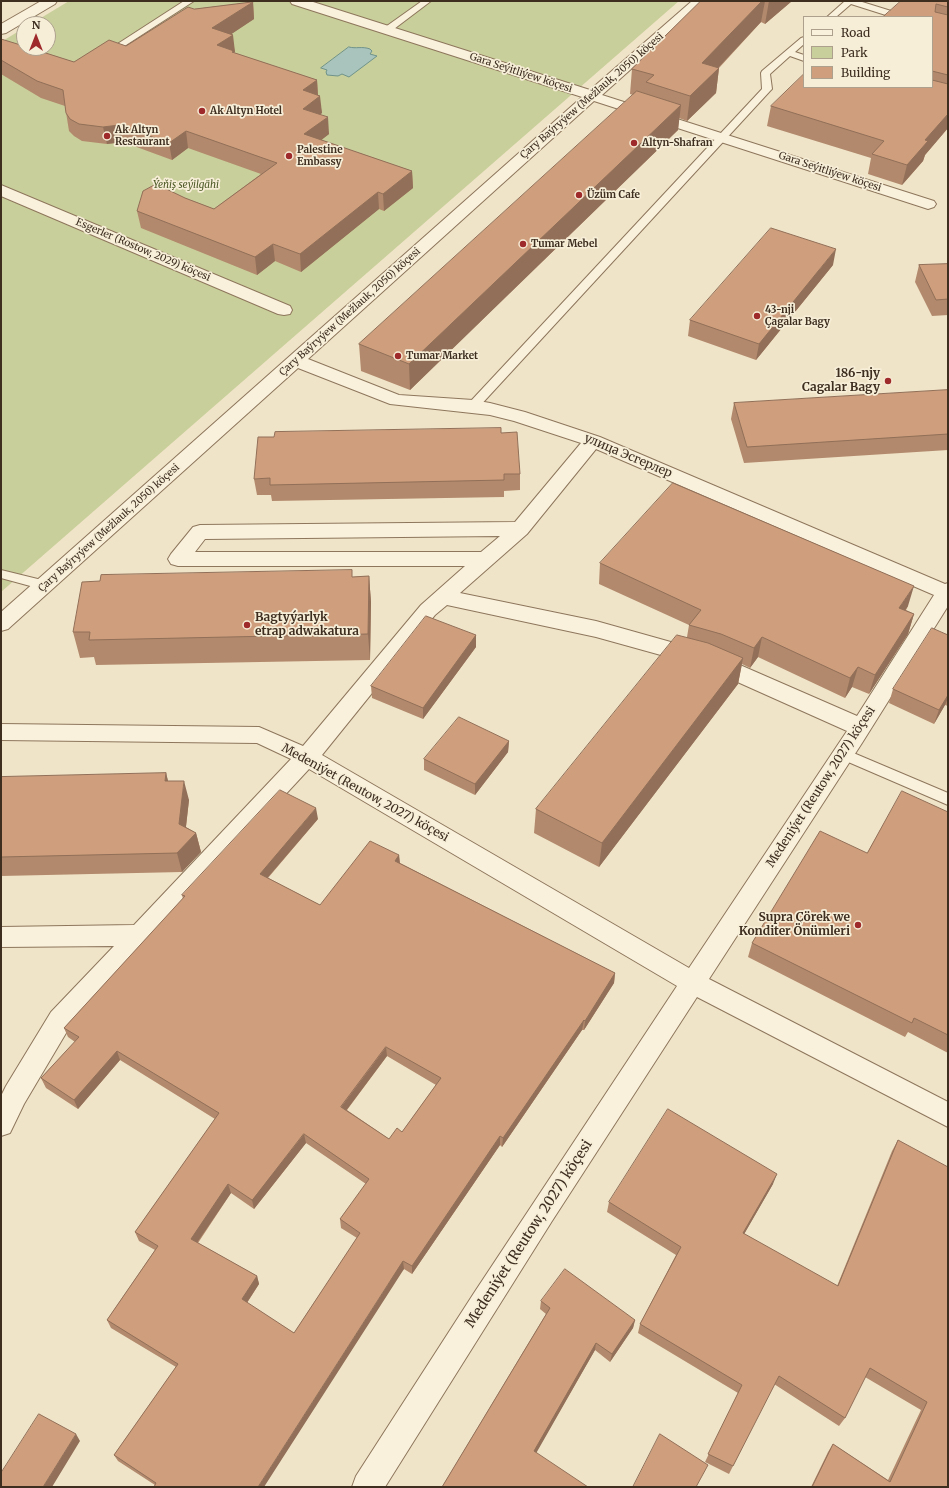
<!DOCTYPE html>
<html>
<head>
<meta charset="utf-8">
<style>
  body { margin:0 }
  #map { position:relative; width:949px; height:1488px; overflow:hidden; background:#f0e4c8; font-family:Merriweather,serif }
  canvas { display:block }
  .frame { position:absolute; inset:0; border:2px solid #3d2e20; pointer-events:none }
  .legend { position:absolute; left:803px; top:16px; width:130px; height:72px; box-sizing:border-box; background:#f7eed8; border:1px solid #ada18e; margin:0; padding:5px 7px; list-style:none; font-size:12px; color:#3d2e20 }
  .legend li { display:flex; align-items:center; gap:8px; height:20px }
  .legend b { width:20px; border:1px solid #ada18e }
  .north { position:absolute; left:16px; top:16px; width:40px; height:40px; box-sizing:border-box; background:#f7eed8; border:1px solid #ada18e; border-radius:50%; rotate:0deg; font-size:11px; font-weight:700; line-height:16px; text-align:center; color:#3d2e20 }
  .north::after { content:''; display:block; margin:auto; width:14px; height:18px; background:#9e2a2b; clip-path:polygon(50% 0,100% 100%,50% 72%,0 100%) }
</style>
</head>
<body>
<div id="map">
<canvas width="949" height="1488"></canvas>
<div class="frame"></div>
<ul class="legend">
<li><b style="height:5px;background:#faf1dc"></b>Road</li>
<li><b style="height:11px;background:#c9cf9b"></b>Park</li>
<li><b style="height:11px;background:#cf9f7d"></b>Building</li>
</ul>
<div class="north">N</div>
</div>
<script>
const ctx = document.querySelector('canvas').getContext('2d');
ctx.lineJoin = 'round';
function fillPath(path, color) { ctx.fillStyle = color; ctx.fill(path, 'evenodd'); }
function trace(path, color, width, dash) { ctx.strokeStyle = color; ctx.lineWidth = width; ctx.lineCap = dash ? 'butt' : 'round'; ctx.setLineDash(dash || []); ctx.stroke(path); }
function label(font, color, halo, rows, align = 'center') {
  ctx.font = font + ' Merriweather,serif'; ctx.lineWidth = 3.5; ctx.setLineDash([]); ctx.textBaseline = 'middle'; ctx.strokeStyle = halo; ctx.fillStyle = color; for (const [text, x, y, turn = 0] of rows) {
    ctx.save(); ctx.translate(x, y); ctx.rotate((+turn || 0) * Math.PI / 180); ctx.textAlign = isNaN(turn) ? turn : align; if (halo) ctx.strokeText(text, 0, 0); ctx.fillText(text, 0, 0); ctx.restore();
  }
}
fillPath(new Path2D(`
  M69,1H679L1,592V42L24,28V48H48V24H31Z`), '#c9cf9b');
const water = new Path2D(`
  M349,47C356,49 362,46 370,49L372,51L370,54L377,56L349,77L342,74L338,76L327,75L326,72L327,70L321,68Z`);
fillPath(water, '#a9c4bc');
trace(water, '#6f938a', 1);
const service = new Path2D(`
  M184,1H194L109,56H103L102,54Z
  M422,1H431L390,32H384L383,30L384,28Z
  M845,1H859L904,15L905,17H892L851,4L836,17H827Z
  M804,37V44L795,52L804,55V61L790,56L770,74L772,89L770,91L477,409H469L467,406L469,403L762,89L761,73L762,71L801,38Z
  M1,570L50,582L51,585L50,588L45,590L1,578Z
  M844,749L948,793V805L839,758L837,754L839,750Z`);
const minor = new Path2D(`
  M41,1H57L55,4L6,33L1,34V24Z
  M290,1H310L590,90L692,1H707L602,95L934,201L936,204L934,207L928,209L922,207L594,101L308,359L399,395L473,400L490,403L525,412L600,437L945,584L948,583V606L862,743L709,979L948,1102V1127L697,997L552,1221L385,1487H352L356,1476L474,1293L677,986L309,769L69,1028L24,1104L10,1133L1,1136V1096L6,1086L51,1012L114,946L1,947V927L134,925L291,759L257,743L1,740V724L259,727L303,746L421,605L465,566H178L171,564L168,559L171,554L193,527L200,525L515,522L581,443L514,421L490,415L390,404L298,368L8,629L1,631V612L582,97L292,4ZM596,449L934,595L857,716L717,655L596,621L460,593L527,534ZM500,536L481,552H195L205,539ZM447,605L596,637L704,667L847,731L689,968L322,755L435,615Z
  M1,185L290,306L292,310L290,314L284,315L278,314L1,196Z`);
trace(service, '#8d765c', 2);
trace(minor, '#8d765c', 2);
fillPath(service, '#faf1dc');
fillPath(minor, '#faf1dc');
fillPath(new Path2D(`
  M701,1H792L765,24L761,22L719,68L716,93L687,121L679,118L678,130L410,390L361,371L359,344L633,95L630,94L632,69Z
  M901,1H948V128L925,155L923,161L902,185L868,174L871,158L767,126L771,106L932,87V17Z
  M253,2L254,19L231,34L235,52L234,53L317,80L318,95L322,113L320,114L329,134L321,140L412,171L413,188L384,211L379,209L301,272L275,261L257,275L141,228L137,211L185,198L214,209L261,174L188,148L172,160L123,142L107,144L82,141L74,136L69,131L65,106L41,98L1,74V39L74,62L126,46L194,9Z
  M948,264V315L932,316L915,282L919,265Z
  M833,265L756,360L688,336L690,320Z
  M948,390V450L744,463L731,419L734,403Z
  M501,433L520,474V490L504,491V497L272,501L271,495H257L254,479Z
  M600,563L908,606L906,610L914,614L908,634L869,694L852,687L845,698L758,657L750,668L742,664L738,684L599,867L534,833L536,809L687,637L689,625L599,584Z
  M369,576L371,602L370,660L96,665L94,657L80,658L73,632L353,577Z
  M476,635V647L423,719L372,698L371,686Z
  M948,635V706L945,705L934,724L889,703L893,689Z
  M509,741L508,752L475,795L424,770V759Z
  M166,773L168,781L189,800L186,827L196,833L201,852L182,872L1,876V777Z
  M948,812V1053L908,1032L905,1037L748,957L752,943L867,853Z
  M318,819L268,878L320,905L399,855L400,863L615,973L614,983L584,1030H582L502,1147L500,1145L412,1274L404,1269L155,1485L118,1461L114,1455L176,1367L111,1328L107,1320L155,1250L139,1241L135,1232L215,1119L120,1060L78,1109L46,1088L41,1078L75,1042L68,1037L64,1028L183,899L182,895ZM387,1056L436,1085L402,1132L389,1139L347,1110ZM306,1143L366,1184L340,1219L341,1228L357,1238L294,1333L247,1303L259,1284L257,1276L198,1243L231,1193L254,1209Z
  M898,1140L948,1487H811L828,1452L833,1444L888,1480L921,1410L865,1377L845,1418L839,1426L774,1384L729,1474L705,1462L738,1393L638,1333L640,1324L676,1255L607,1212L609,1202L773,1184L744,1234L837,1286L892,1151Z
  M541,1301L635,1320L633,1328L610,1362L595,1350L536,1452L442,1487L546,1314L540,1309Z`), '#b2896c');
fillPath(new Path2D(`
  M762,1H765L761,22L715,71L719,68L716,93L687,121L690,96L702,63Z
  M769,1H792L765,24Z
  M253,2L254,19L215,45L212,28Z
  M233,35L235,52H234L236,68L217,45Z
  M317,80L318,97L303,90Z
  M320,96L322,113L304,126L303,109Z
  M681,105L678,130L410,390L409,364Z
  M948,114V128L925,155L923,161L902,185L907,165L925,140Z
  M328,117L329,134L306,152L304,134Z
  M119,125L123,142L107,144L103,127Z
  M186,131L188,148L172,160L169,143Z
  M412,171L413,188L384,211L383,194Z
  M378,192L379,209L301,272L300,254Z
  M273,244L275,261L257,275L255,257Z
  M836,249L833,265L756,360L759,344Z
  M369,576L371,602L370,660L368,634Z
  M914,586L908,606L893,628L899,608Z
  M914,614L908,634L869,694L875,675Z
  M476,635V647L423,719V708Z
  M762,637L758,657L750,668L754,648Z
  M743,658L738,684L599,867L602,843Z
  M858,667L852,687L845,698L850,678Z
  M948,695V698L945,705L934,724L939,710Z
  M509,741L508,752L475,795V784Z
  M166,773L171,793L165,781Z
  M184,781L189,800L184,843L179,824Z
  M316,808L318,819L262,884L260,874Z
  M196,833L201,852L182,872L177,853Z
  M399,855L400,866L395,861Z
  M615,973L614,983L584,1030L585,1021Z
  M584,1020L582,1030L502,1147L503,1138Z
  M386,1047L387,1056L342,1116L341,1107Z
  M117,1051L120,1060L78,1109L74,1100Z
  M304,1134L306,1143L254,1209L252,1200Z
  M500,1136V1145L412,1274V1266Z
  M777,1174L773,1184L739,1243L743,1233Z
  M228,1184L231,1193L194,1247L191,1239Z
  M403,1261L404,1269L264,1487H258Z
  M257,1276L259,1284L244,1307L242,1299Z
  M635,1320L633,1328L610,1362L612,1354Z
  M596,1343L595,1350L534,1457V1451Z
  M76,1434L80,1441L52,1487H43Z`), '#916f58');
const building = new Path2D(`
  M701,1H762L702,63L719,68L690,96L646,82L654,75L632,69Z
  M901,1H948V7L936,4L935,12L948,15V75L932,71V17H883Z
  M253,2L212,28L233,35L217,45L234,51L232,52L317,80L303,90L320,96L303,109L328,117L304,134L412,171L383,194L378,192L300,254L273,244L255,257L137,211L143,191L156,184L185,198L214,209L277,163L186,131L169,143L119,125L103,127L79,124L70,119L66,113L63,90L37,81L1,60V39L24,46V48H30L74,62L109,40L126,46L188,7L194,9Z
  M804,74V87H932V80L948,84V114L925,140L928,141L907,165L872,154L884,141L771,106Z
  M637,91L681,105L409,364L359,344Z
  M771,228L836,249L759,344L690,320Z
  M948,264V299L936,300L919,265Z
  M948,390V434L747,447L734,403Z
  M501,428V433L517,432L520,474H504V480L270,485V478L254,479L258,437H274L275,432Z
  M673,483L914,586L899,608L914,614L875,675L858,667L850,678L762,637L754,648L721,634L689,625L701,610L600,563Z
  M352,570V577L369,576L368,634L89,640L90,632H73L82,582L100,581L101,575Z
  M426,616L476,635L423,708L371,686Z
  M932,628L948,635V695L939,710L893,689Z
  M677,635L708,643L743,658L602,843L536,809Z
  M459,717L509,741L475,784L424,759Z
  M166,773L165,781H184L179,824L196,833L177,853L1,857V777Z
  M280,790L316,808L260,874L320,905L370,841L399,855L395,861L615,973L585,1021L584,1020L503,1138L500,1136L412,1266L403,1261L258,1487H154L156,1483L114,1455L178,1364L107,1320L158,1246L135,1232L219,1113L117,1051L74,1100L41,1078L79,1037L64,1028L185,896L182,895ZM386,1047L441,1078L402,1132L397,1128L389,1139L341,1107ZM304,1134L369,1179L340,1219L360,1233L294,1333L242,1299L257,1276L191,1239L228,1184L252,1200Z
  M902,791L948,812V1035L914,1018L912,1023L752,943L820,831L867,853Z
  M668,1109L777,1174L743,1233L838,1286L898,1140L948,1167V1487H812L833,1444L890,1482L927,1402L870,1368L845,1418L779,1376L733,1466L708,1454L742,1385L640,1324L681,1247L609,1202Z
  M565,1269L635,1320L612,1354L596,1343L534,1451L588,1487H442L550,1308L541,1301Z
  M39,1414L76,1434L43,1487H1V1473Z
  M660,1434L708,1465L696,1487H633Z`);
fillPath(building, '#cf9f7d');
trace(building, '#916f58', 1);
for (const [x, y, r, color] of [
  [202,111,4,"#9e2a2b"],
  [107,136,4,"#9e2a2b"],
  [634,143,4,"#9e2a2b"],
  [289,156,4,"#9e2a2b"],
  [579,195,4,"#9e2a2b"],
  [523,244,4,"#9e2a2b"],
  [757,316,4,"#9e2a2b"],
  [398,356,4,"#9e2a2b"],
  [888,381,4,"#9e2a2b"],
  [247,625,4,"#9e2a2b"],
  [858,925,4,"#9e2a2b"]
]) { const dot = new Path2D(); dot.arc(x, y, r, 0, 2 * Math.PI); ctx.fillStyle = color; ctx.fill(dot); trace(dot, '#f7eed8', 1.5); }
label('10px', '#3d2e20', '#f7eed8', [
  ["Gara Seýitliýew köçesi",521,73,18],
  ["Çary Baýryýew (Mežlauk, 2050) köçesi",592,96,-41],
  ["Gara Seýitliýew köçesi",830,172,18],
  ["Esgerler (Rostow, 2029) köçesi",143,250,23],
  ["Çary Baýryýew (Mežlauk, 2050) köçesi",350,312,-42],
  ["Çary Baýryýew (Mežlauk, 2050) köçesi",109,528,-42]
]);
label('bold 10px', '#3d2e20', '#f7eed8', [
  ["Ak Altyn Hotel",210,111],
  ["Ak Altyn",115,130],
  ["Restaurant",115,142],
  ["Altyn-Shafran",642,143],
  ["Palestine",297,150],
  ["Embassy",297,162],
  ["Üzüm Cafe",587,195],
  ["Tumar Mebel",531,244],
  ["43-nji",765,310],
  ["Çagalar Bagy",765,322],
  ["Tumar Market",406,356]
], 'left');
label('italic 10px', '#4d5a26', '#f7eed8', [
  ["Ýeňiş seýilgähi",186,185]
]);
label('bold 12px', '#3d2e20', '#f7eed8', [
  ["186-njy",880,374],
  ["Cagalar Bagy",880,388],
  ["Bagtyýarlyk",255,618,"left"],
  ["etrap adwakatura",255,632,"left"],
  ["Supra Çörek we",850,918],
  ["Konditer Önümleri",850,932]
], 'right');
label('12px', '#3d2e20', '#f7eed8', [
  ["улица Эсгерлер",628,456,23],
  ["Medeniýet (Reutow, 2027) köçesi",821,787,-57],
  ["Medeniýet (Reutow, 2027) köçesi",365,793,29]
]);
label('14px', '#3d2e20', '#f7eed8', [
  ["Medeniýet (Reutow, 2027) köçesi",529,1234,-57]
]);
</script>
</body>
</html>
